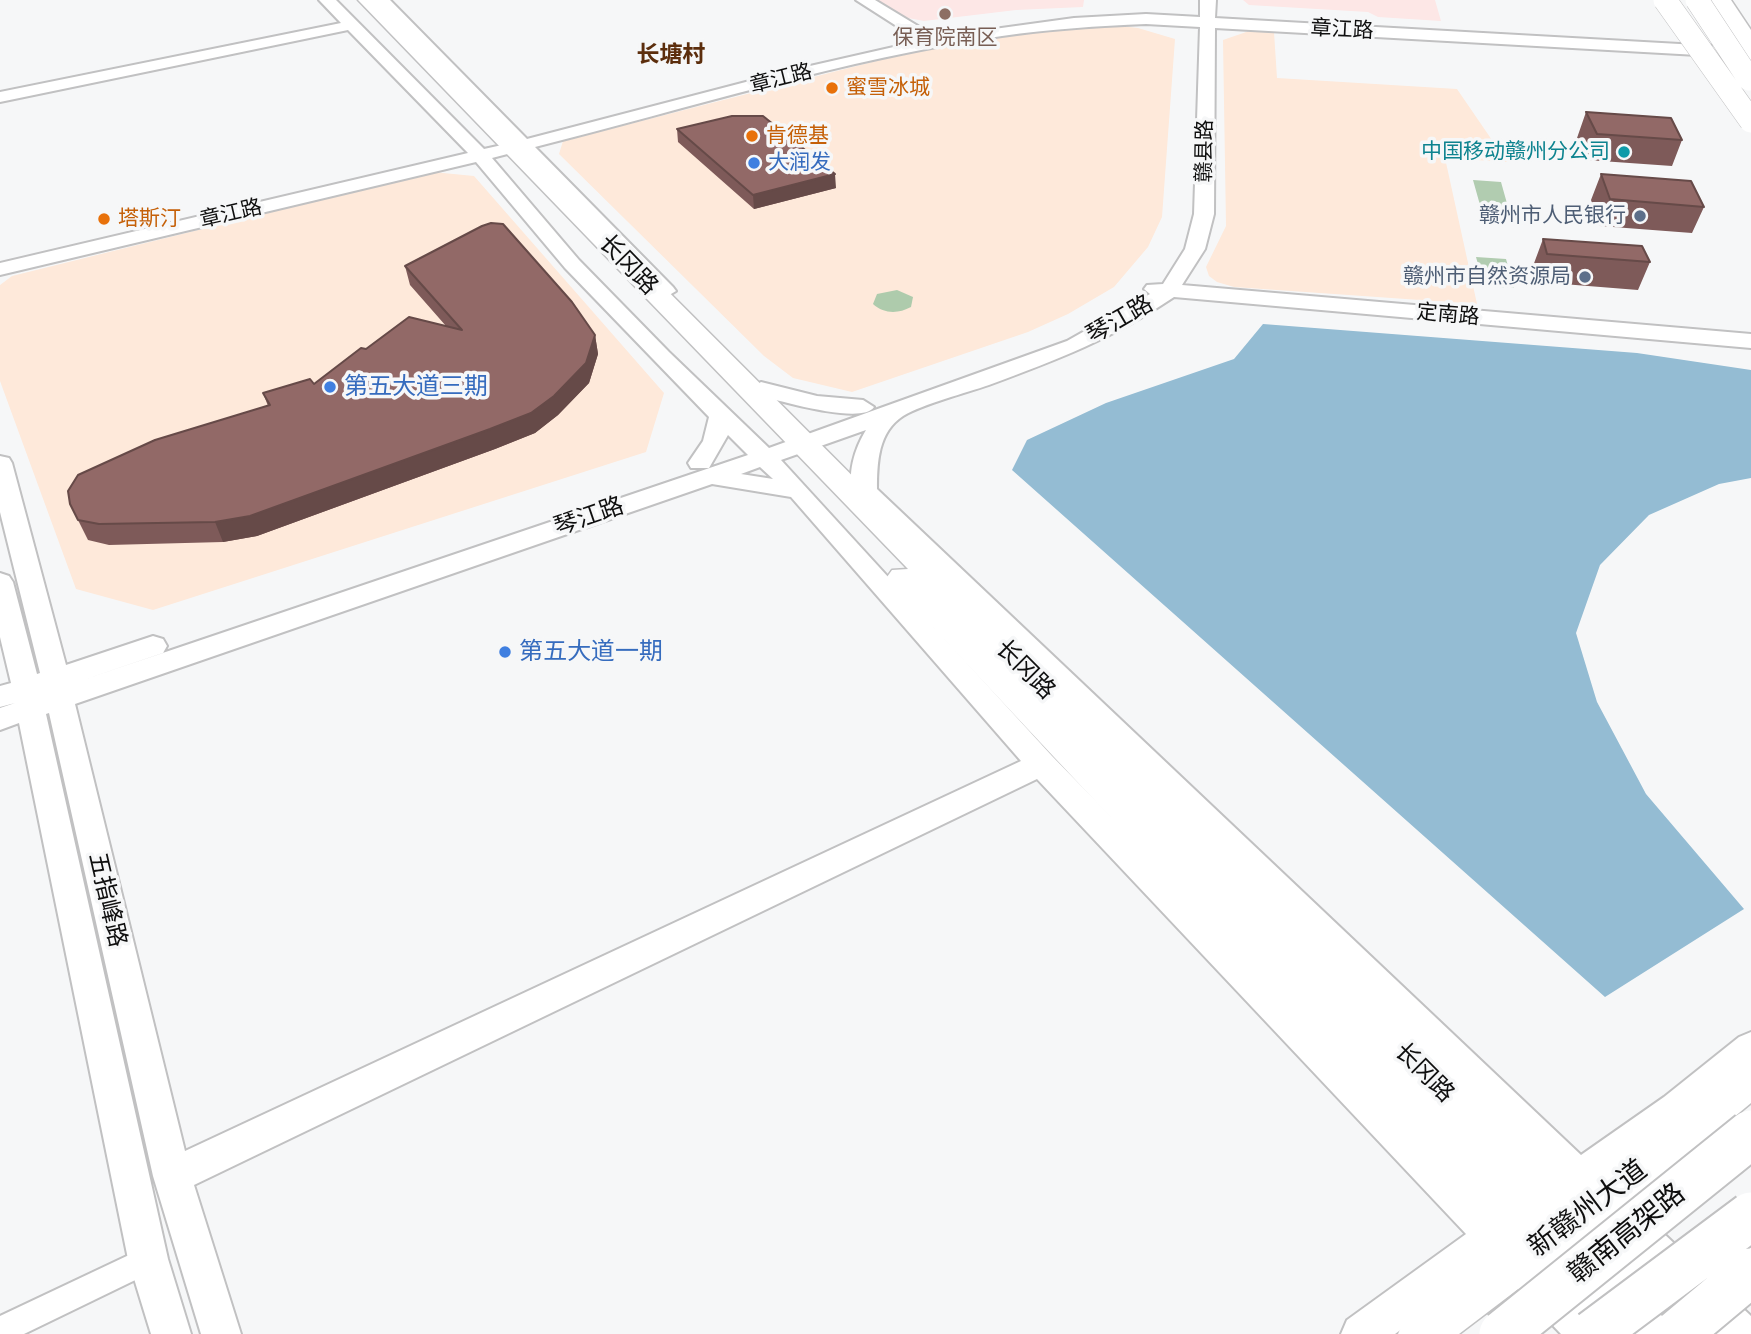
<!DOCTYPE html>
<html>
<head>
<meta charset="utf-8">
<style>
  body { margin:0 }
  canvas { display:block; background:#f6f7f8 }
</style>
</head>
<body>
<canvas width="1751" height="1334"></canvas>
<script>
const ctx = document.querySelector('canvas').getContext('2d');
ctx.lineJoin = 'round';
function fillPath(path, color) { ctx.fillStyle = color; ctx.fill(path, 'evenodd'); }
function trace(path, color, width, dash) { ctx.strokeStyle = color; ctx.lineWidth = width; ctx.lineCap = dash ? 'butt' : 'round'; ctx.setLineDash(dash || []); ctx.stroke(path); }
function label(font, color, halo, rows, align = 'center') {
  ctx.font = font + ' "Open Sans","Noto Sans SC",sans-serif'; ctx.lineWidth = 7; ctx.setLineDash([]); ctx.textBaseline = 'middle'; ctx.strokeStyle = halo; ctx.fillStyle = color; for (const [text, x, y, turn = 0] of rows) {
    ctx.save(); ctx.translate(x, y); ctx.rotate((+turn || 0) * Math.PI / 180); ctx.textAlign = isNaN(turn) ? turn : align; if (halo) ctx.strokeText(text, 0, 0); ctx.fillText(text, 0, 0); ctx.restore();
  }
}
fillPath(new Path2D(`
  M1111,25L1138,28L1175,39L1162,217L1148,247L1114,287L1068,314L1028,332L852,392L793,378L764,356L559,154L563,141L970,37Z
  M1252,30L1274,32L1277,78L1457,89L1507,162L1445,158L1477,304L1234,287L1217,282L1209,276L1206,267L1226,226L1223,40Z
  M433,172L474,176L664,393L646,452L153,610L76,589L0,381V285L12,276Z`), '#fee9da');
fillPath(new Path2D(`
  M876,0H1084L1083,7L1016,10L924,21L903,17Z
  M1243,0H1435L1441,21L1378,17L1368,12L1249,5Z`), '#fde7e6');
fillPath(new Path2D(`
  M1473,180L1501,182L1508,207L1480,205Z
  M1476,257L1506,259L1514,288L1484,286Z`), '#b1ccb0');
fillPath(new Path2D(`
  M897,290L913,297L911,307C898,314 884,314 873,304L877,294Z`), '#aecbac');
fillPath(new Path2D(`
  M1263,324L1637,353L1751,370V478L1719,484L1649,515L1600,565L1576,633L1597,702L1646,794L1744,909L1605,997L1012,470L1027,440L1106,403L1234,359Z`), '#94bcd3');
const street = new Path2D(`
  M148,1246L158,1249L162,1259L158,1269L24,1334H0V1316Z`);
const secondary = new Path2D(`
  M319,0H336L484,149L511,143L373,0H390L527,139L788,71L920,41L856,0H875L936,37L1074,18L1146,14L1200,17V0H1216L1215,18L1751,48V58L1215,28L1214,214L1205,249L1182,285L1751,334V348L1174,297C1112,339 1059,359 989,385C966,393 923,404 903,416C878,432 877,463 877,489L1581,1155L1664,1097L1739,1037L1751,1032V1070L1690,1121L1607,1180L1751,1316V1334H1711L1576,1201L1566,1205L1553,1200L1547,1187L1551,1177L856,495C844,478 856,446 866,430L781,460L1052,756L1497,1212L1510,1207L1524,1213L1529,1226L1524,1239L1603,1320L1609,1334H1561L1492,1262L1395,1334H1341L1347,1320L1466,1234L1037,779L194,1185L241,1334H201L153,1176L49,713L46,714L168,1259L191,1334H151L128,1259L19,723L0,730V708L15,703L0,707V686L11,683L0,637V573L9,576L13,582L37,674L40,673L0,512V456L9,458L12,463L66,665L153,636L163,639L167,646L163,653L71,684L748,455L728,435L709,468H691L688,463L703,441L709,417L565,268L476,162L0,275V263L468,153L348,30L0,102V92L341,23ZM1146,24L1200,27L1194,214L1185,249L1163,284L1147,285L1144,289L1150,294L1067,341L769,448L669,352L579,260L492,158L519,151L659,295L666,297L676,291L673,287L535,147C690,108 844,59 1002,36C1050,29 1098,26 1146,24ZM760,467L773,479L741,474ZM712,484L791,497L1021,761L185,1151L75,704Z
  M761,382L817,396L863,400L874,407C862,426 774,399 753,394L750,389Z`);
const primary = new Path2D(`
  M358,0H377L1395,1019L1575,1193L1737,1065L1751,1060V1103L1606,1223L1666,1281L1720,1237L1736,1231L1751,1237V1269L1672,1334H1595L1538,1274L1459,1334H1398L1405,1318L1508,1242L892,584L887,577L892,570L908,569Z
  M1704,0H1722L1751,47V67L1745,65Z`);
const highway = new Path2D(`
  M1711,0H1731L1751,30V52L1744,50Z`);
trace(street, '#c1c1c2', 4);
trace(secondary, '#c1c1c2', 4);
trace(primary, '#c1c1c2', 3);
trace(highway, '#c1c1c2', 3);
fillPath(street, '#fff');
fillPath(secondary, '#fff');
fillPath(primary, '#fff');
fillPath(highway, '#fff');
const highwayBridgeFar1 = new Path2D(`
  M1665,0L1751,121
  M1697,0L1749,79`);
const highwayBridge = new Path2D(`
  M1503,1334L1751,1134
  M1593,1334L1751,1216
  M1677,1334L1751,1272`);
trace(highwayBridgeFar1, '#c1c1c2', 24, []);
trace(highwayBridge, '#c1c1c2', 51, []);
trace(highwayBridgeFar1, '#fff', 23);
trace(highwayBridge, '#fff', 47);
fillPath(new Path2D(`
  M1586,112L1682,140L1672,166L1587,160L1577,138Z
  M677,129L836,188L754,209L678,142Z
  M1601,174L1704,207L1692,233L1600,226L1591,200Z
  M1543,239L1650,262L1638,290L1538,282L1533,266Z
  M405,266L595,335L598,354L589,383L558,415L535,433L495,449L257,536L223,542L109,545L88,540L70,504L268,406L263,393L314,384L366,349L446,326L410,285Z`), '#7e5a59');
fillPath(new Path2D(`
  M835,174L836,188L754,209L753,195Z
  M595,335L598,354L589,383L558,415L535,433L495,449L257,536L223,542L215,522Z`), '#664a48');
const building = new Path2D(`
  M1586,112L1671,118L1682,140L1597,134Z
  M732,116H763L835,174L753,195L677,129Z
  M1601,174L1691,181L1704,207L1610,199Z
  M491,223L503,224L572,302L595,335L586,363L554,396L531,413L490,429L250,516L215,522L99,524L78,520L70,504L68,491L78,475L155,440L270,405L263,393L310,379L314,384L361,348L366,349L409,317L462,330L405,266L482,226Z
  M1543,239L1642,246L1650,262L1547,254Z`);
fillPath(building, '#926967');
trace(building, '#664a48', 2);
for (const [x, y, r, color] of [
  [945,14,7,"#8d6e63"],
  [832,88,7,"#e8710a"],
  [752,136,7,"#e8710a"],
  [1624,152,7,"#0f9aa8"],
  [754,163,7,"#3f7fe0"],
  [1640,216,7,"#5c6f8a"],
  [104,219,7,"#e8710a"],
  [1585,277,7,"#5c6f8a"],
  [330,387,7,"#3f7fe0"],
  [505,652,7,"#3f7fe0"]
]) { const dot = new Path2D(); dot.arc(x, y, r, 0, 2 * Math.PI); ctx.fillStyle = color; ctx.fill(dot); trace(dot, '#f6f7f8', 2.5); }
label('21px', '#0f0f0f', '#f6f7f8', [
  ["章江路",1342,30,3],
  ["章江路",781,79,-14],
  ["赣县路",1205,151,-89],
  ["章江路",231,214,-13],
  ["定南路",1448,315,5]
]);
label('21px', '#785e54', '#f6f7f8', [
  ["保育院南区",945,38]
]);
label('21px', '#c56008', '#f6f7f8', [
  ["蜜雪冰城",846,88],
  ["肯德基",766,136],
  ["塔斯汀",118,219]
], 'left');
label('21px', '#0d838f', '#f6f7f8', [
  ["中国移动赣州分公司",1610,152]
], 'right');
label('21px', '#366cbe', '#f6f7f8', [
  ["大润发",768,163]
], 'left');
label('21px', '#4e5e75', '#f6f7f8', [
  ["赣州市人民银行",1626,216],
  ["赣州市自然资源局",1571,277]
], 'right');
label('bold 23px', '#5c2e0d', '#f6f7f8', [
  ["长塘村",671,55]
]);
label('24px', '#0f0f0f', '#f6f7f8', [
  ["长冈路",628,265,46],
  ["琴江路",1120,320,-30],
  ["琴江路",589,517,-19],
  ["长冈路",1025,670,45],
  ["五指峰路",107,900,77],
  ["长冈路",1424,1073,45]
]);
label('24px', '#366cbe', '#f6f7f8', [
  ["第五大道三期",344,387],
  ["第五大道一期",519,652]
], 'left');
label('28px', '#0f0f0f', '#f6f7f8', [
  ["新赣州大道",1588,1209,-37],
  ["赣南高架路",1627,1234,-39]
]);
</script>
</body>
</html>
